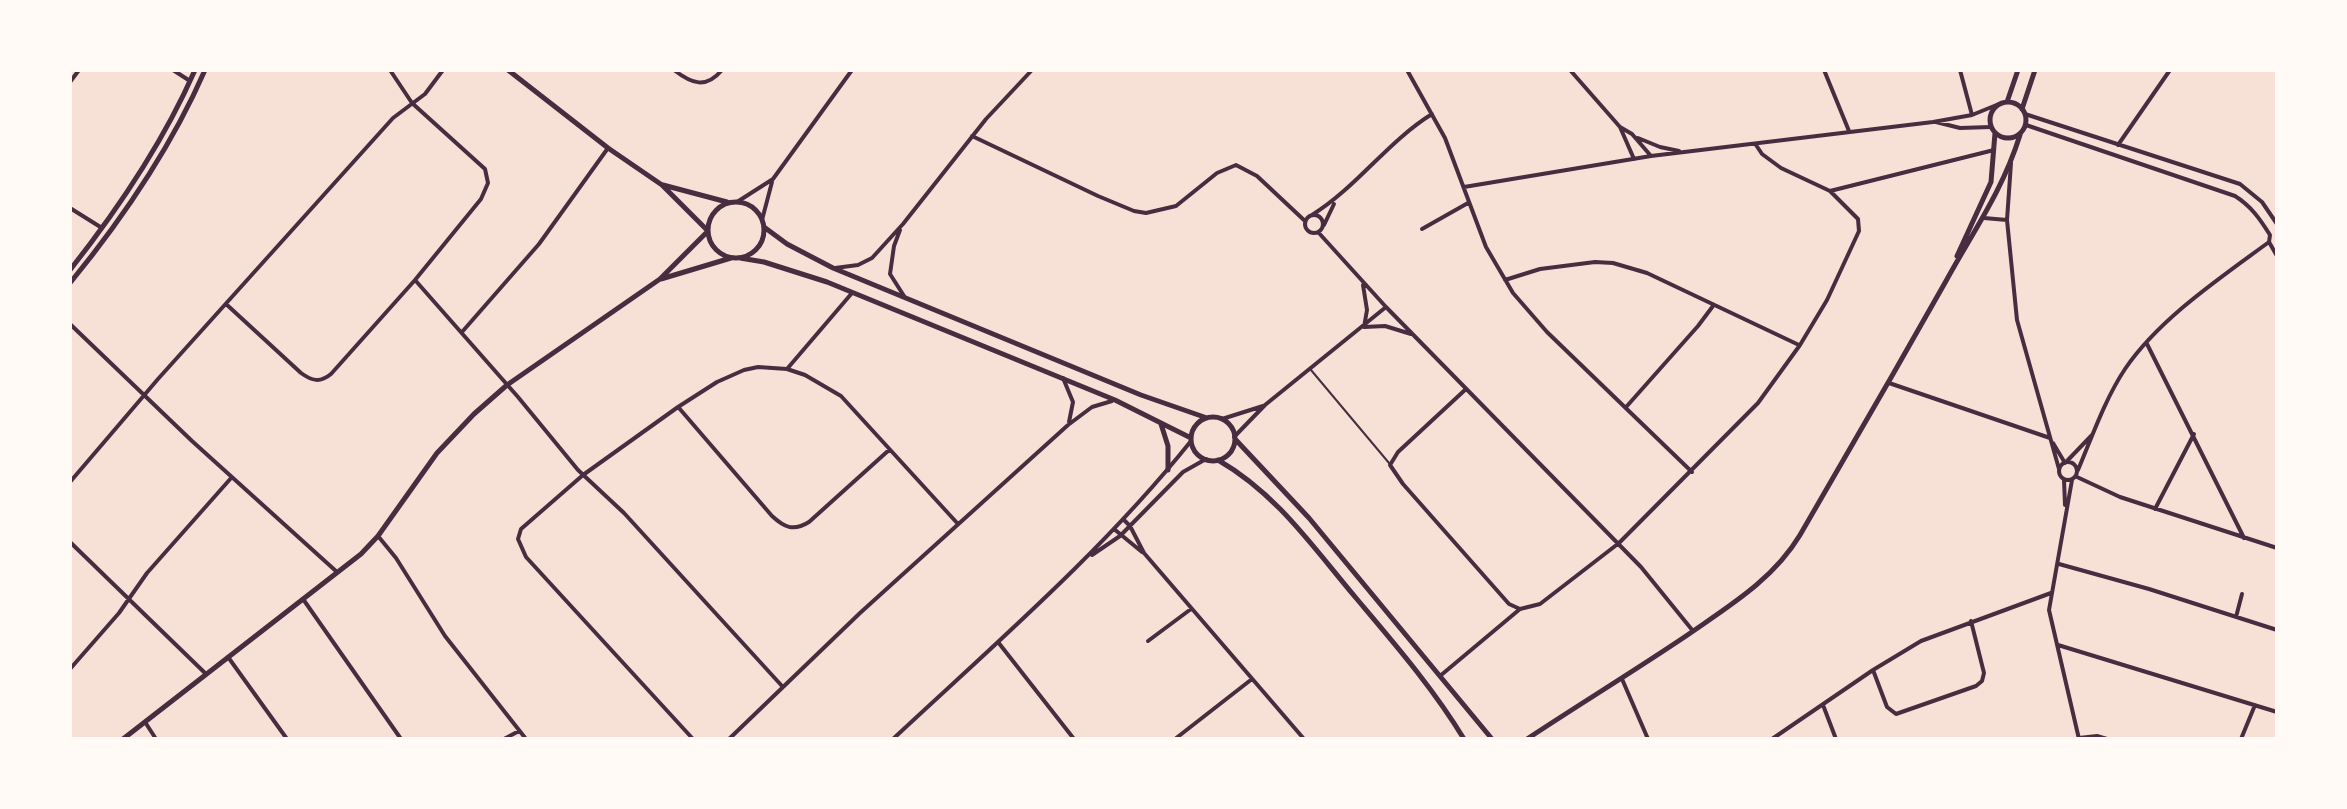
<!DOCTYPE html>
<html>
<head>
<meta charset="utf-8">
<style>
  body { margin:0 }
  #map { position:relative; width:2347px; height:809px; overflow:hidden; background:#f7e1d7; font-family:"PT Sans Narrow",sans-serif }
  canvas { display:block }
  .frame { position:absolute; inset:0; border:72px solid #fffaf5; pointer-events:none }
</style>
</head>
<body>
<div id="map">
<canvas width="2347" height="809"></canvas>
<div class="frame"></div>
</div>
<script>
const ctx = document.querySelector('canvas').getContext('2d');
ctx.lineJoin = 'round';
function trace(path, color, width, dash) { ctx.strokeStyle = color; ctx.lineWidth = width; ctx.lineCap = dash ? 'butt' : 'round'; ctx.setLineDash(dash || []); ctx.stroke(path); }
trace(new Path2D(`
  M1311,370L1389,463`), '#4a2c40', 2);
trace(new Path2D(`
  M173,70L190,81
  M674,70C692,84 706,89 722,70
  M1407,70L1445,138L1486,247L1513,293L1547,332L1692,472
  M1570,70L1620,127L1632,134L1651,156
  M1824,70L1849,131
  M1960,70L1972,115
  M70,82L79,70
  M2025,114L2240,184L2262,202L2277,224
  M1936,122L1960,128L1991,127
  M2026,125L2235,196C2251,206 2260,219 2270,235L2269,242L2277,256
  M1620,127L1634,159
  M972,136L1098,196L1134,211L1146,213L1176,206L1217,173L1236,165L1257,176L1305,221
  M1638,138L1660,147L1679,151
  M2118,145L2170,70
  M2011,163L2007,220L2017,320L2059,469
  M1464,187L1651,156L1933,122L1972,115L1999,104
  M1830,191L1994,150
  M737,202L773,179L852,70
  M70,208L102,228
  M1305 224a9 9 0 1 1 18 0a9 9 0 1 1-18 0Z
  M1312,215C1357,187 1387,142 1432,114
  M1984,218L2007,220
  M762,220L772,182
  M1324,225L1334,204
  M1422,229L1468,203
  M900,230L894,246L890,274L904,296
  M1318,232L1386,307L1641,567L1693,631
  M835,268L858,265L872,258L903,224L986,119L1032,70
  M415,280L518,397L578,470L624,513L782,686
  M1505,280L1540,269L1595,262L1613,263L1647,273L1799,345
  M1363,285L1367,310L1364,327L1385,326L1411,334
  M226,304L301,373C312,381 320,383 331,374L415,280L481,199L488,183L485,169L412,103L390,70
  M70,324L192,441L337,572
  M462,332L539,244L608,148
  M2147,344L2244,538
  M787,369L852,293
  M1063,378L1073,402L1069,422
  M1889,383L2050,438
  M1466,389L1398,452L1390,465L1403,484L1509,604L1520,609L1540,604L1619,543L1758,403L1800,345L1827,300L1859,231L1858,219L1830,191L1781,168L1762,154L1756,145
  M1627,406L1698,326L1713,306
  M679,408L772,516C784,527 793,532 809,522L889,450
  M1222,419L1263,406
  M1234,437L1265,405L1386,307
  M2053,443L2065,463
  M2067,461L2092,435
  M2059 471a9 9 0 1 1 18 0a9 9 0 1 1-18 0Z
  M2078,470C2092,437 2105,399 2125,369C2159,319 2220,278 2269,242
  M2077,477L2120,497L2277,548
  M2064,480L2065,505
  M2072,480L2049,610L2079,739
  M70,482L158,379L393,118L425,94L443,70
  M2155,509L2194,434
  M1123,519L1130,526L1144,553L1304,739
  M1114,529L1142,552
  M378,536L396,558L445,636L526,739
  M70,542L206,674
  M1092,555L1120,536L1183,472L1206,459
  M2059,564L2149,589L2277,630
  M303,599L401,739
  M2236,617L2242,594
  M1148,641L1191,609
  M998,642L1074,739
  M2058,645L2277,712
  M228,657L287,739
  M70,669L119,613L147,573L232,477
  M1873,670L1887,707L1896,714L1976,686L1982,681L1984,673L1971,621
  M1440,676L1520,609
  M1622,679L1648,739
  M1823,705L1836,739
  M145,722L156,739
  M2079,738L2097,736L2107,739
  M504,739L519,731
  M693,739L526,557L518,539L521,529L583,475L678,407L717,382L744,370L758,367L787,369L805,375L841,396L958,524
  M729,739L860,613L1068,425L1092,407L1112,401
  M893,739C996,643 1103,551 1191,441
  M1175,739L1252,679
  M1772,739L1873,670L1921,641L2051,593
  M2241,739L2255,705`), '#4a2c40', 4);
trace(new Path2D(`
  M508,70L608,148L662,185L707,230
  M1990 120a18 18 0 1 1 36 0a18 18 0 1 1-36 0Z
  M2007,102L2018,70
  M2022,109L2035,70
  M663,185L727,202
  M708 230a28 28 0 1 1 56 0a28 28 0 1 1-56 0Z
  M764,227L787,244L833,268L1141,395L1207,418
  M1957,256L1991,182L1995,133
  M740,258L764,262L827,282L1115,400L1191,438
  M70,270C119,208 163,143 195,70
  M661,279L731,258
  M70,283C124,217 171,148 205,70
  M1191 439a22 22 0 1 1 44 0a22 22 0 1 1-44 0Z
  M1161,424L1168,446V470
  M1235,439L1309,518L1492,739
  M1218,460C1277,494 1312,546 1356,598C1394,643 1433,688 1464,739
  M123,739L361,554L378,536L437,453L474,414L507,385L660,279L707,232
  M1527,739C1580,704 1634,671 1686,636C1729,606 1773,580 1800,535C1849,451 1898,366 1946,281C1974,230 2002,192 2020,135`), '#4a2c40', 5);
</script>
</body>
</html>
